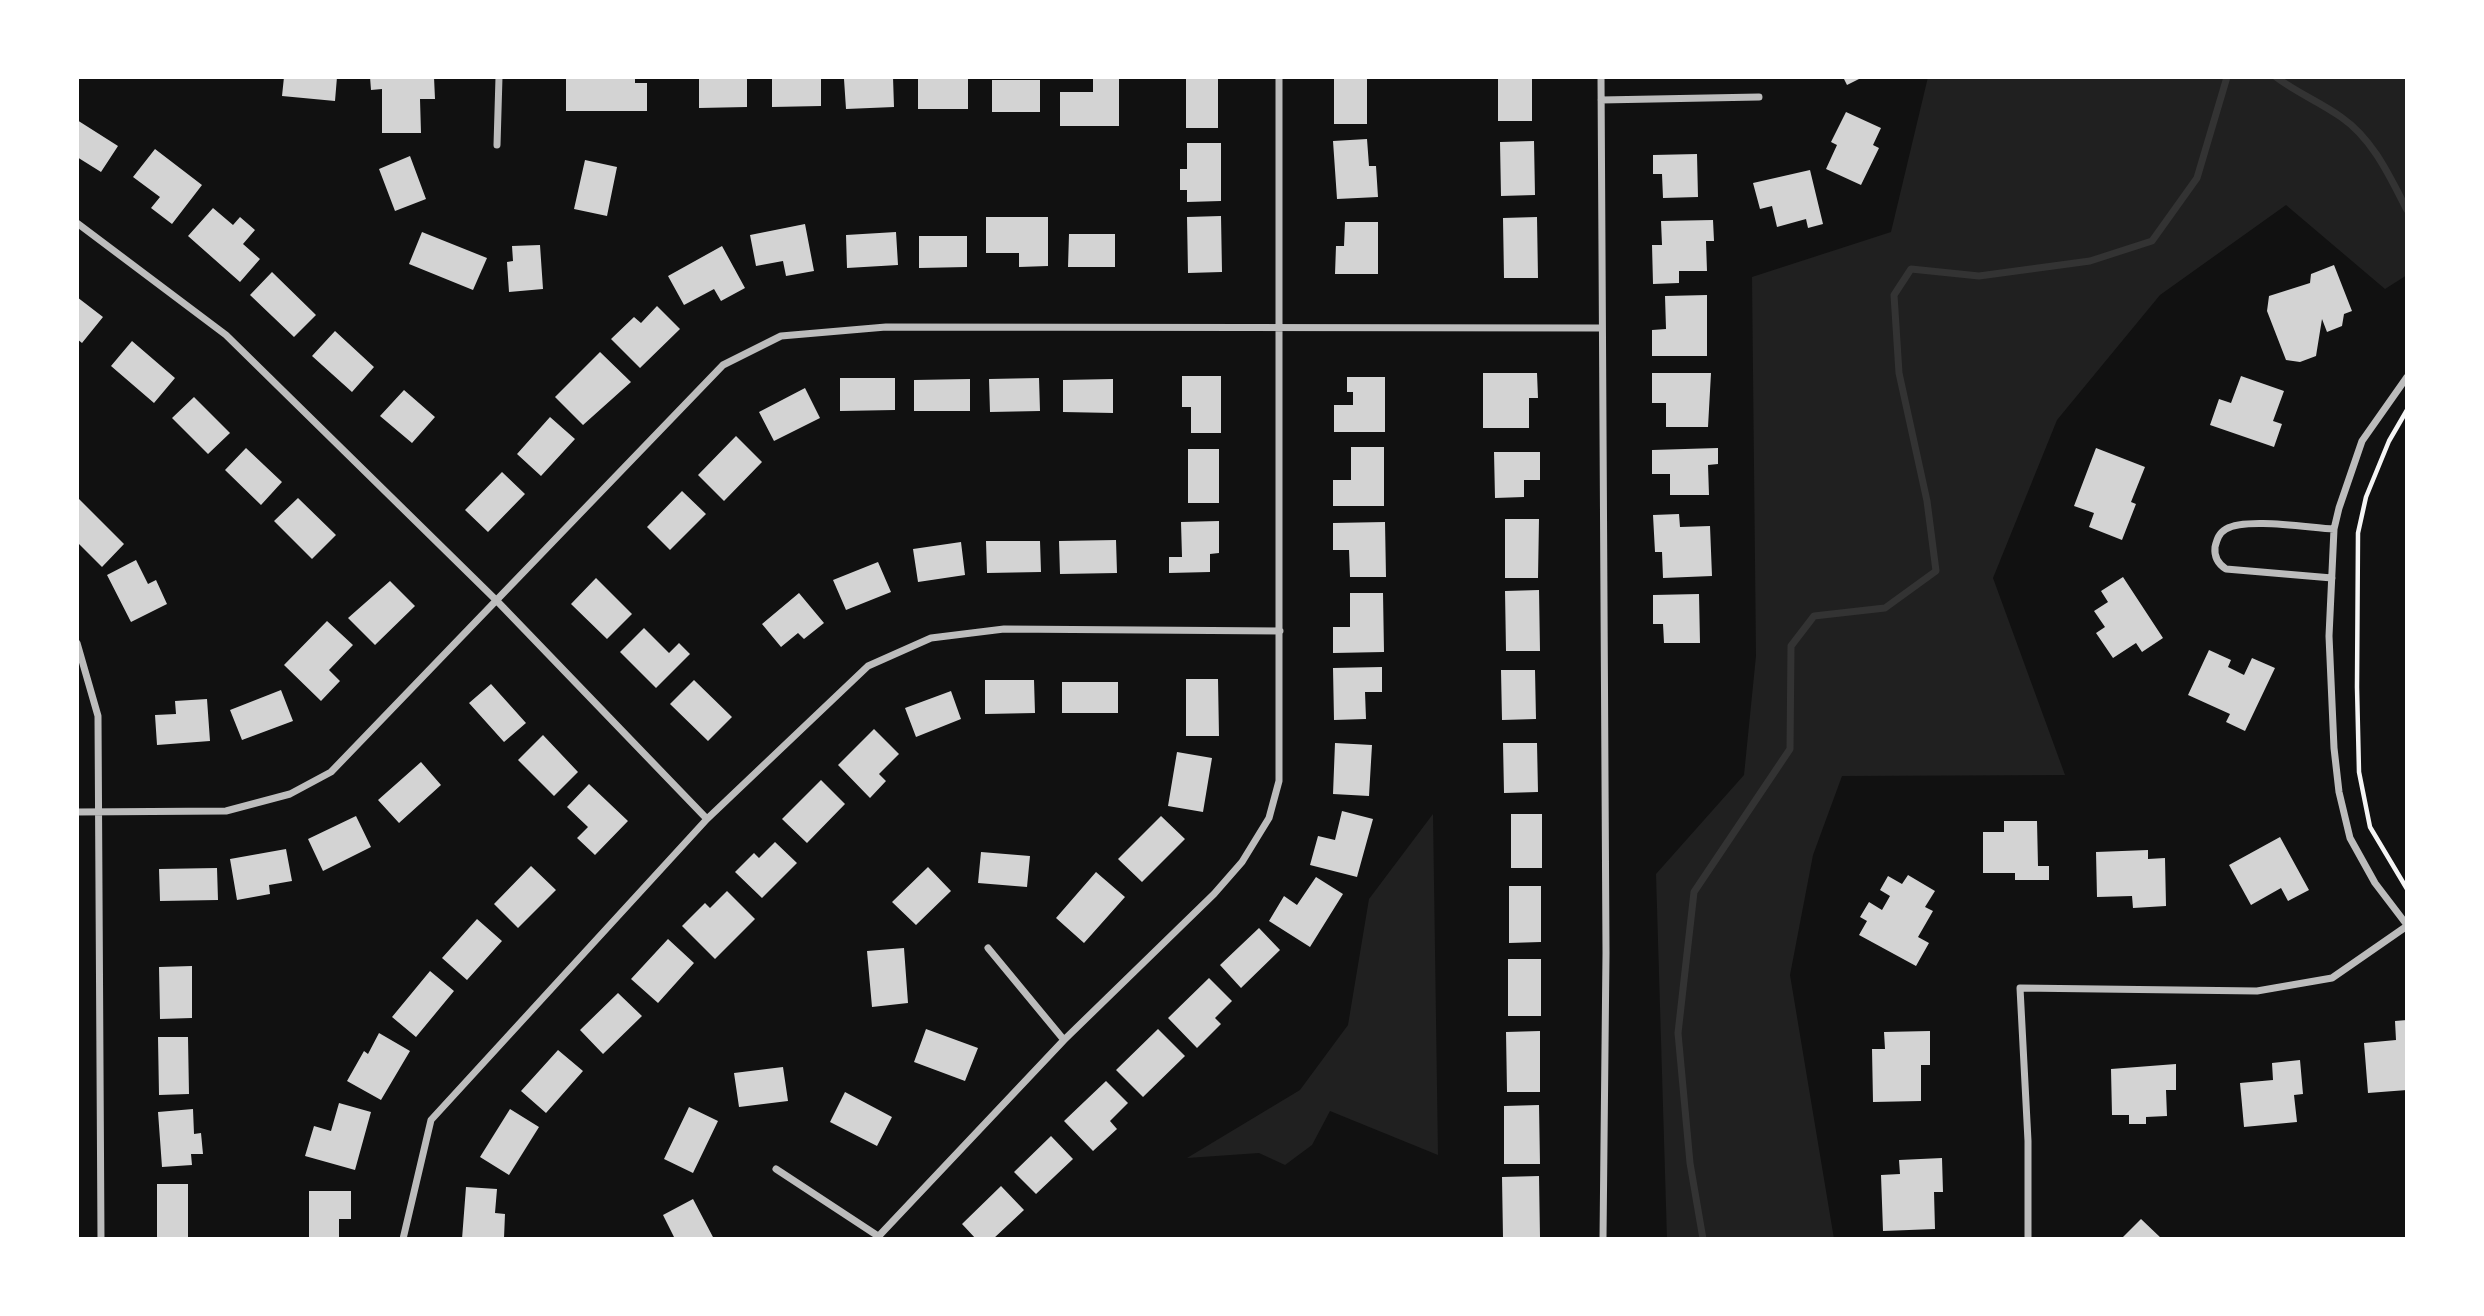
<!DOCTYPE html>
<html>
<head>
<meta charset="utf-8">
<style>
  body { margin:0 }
  #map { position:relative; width:2484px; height:1316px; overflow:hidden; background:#111; font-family:"Exo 2",sans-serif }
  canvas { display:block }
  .frame { position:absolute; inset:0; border:79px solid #fff; pointer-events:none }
</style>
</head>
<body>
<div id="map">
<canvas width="2484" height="1316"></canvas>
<div class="frame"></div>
</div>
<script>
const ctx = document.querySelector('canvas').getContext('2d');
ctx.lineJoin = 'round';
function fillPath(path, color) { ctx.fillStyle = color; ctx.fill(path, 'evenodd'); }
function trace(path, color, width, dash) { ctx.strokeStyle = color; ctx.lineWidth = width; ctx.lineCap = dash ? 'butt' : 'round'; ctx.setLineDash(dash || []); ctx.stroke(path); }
fillPath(new Path2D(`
  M1928,77H2407V275L2385,289L2286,205L2160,295L2057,420L1993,578L2065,775L1842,776L1813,855L1790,975L1834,1239H1667L1656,874L1744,775L1756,656L1752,277L1891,232Z
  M1433,814L1438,1155L1330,1111L1312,1145L1285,1165L1259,1153L1187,1158L1300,1090L1348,1025L1369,899Z`), '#202020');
trace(new Path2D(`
  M2276,77C2297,93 2320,102 2341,117C2373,139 2390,177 2407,210
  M1703,1239L1690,1163L1678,1033L1694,892L1790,749L1791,646L1814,616L1885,608L1936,571L1927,501L1899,373L1894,295L1911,269L1979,276L2090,261L2152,241L2197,178L2227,77`), '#333', 7);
fillPath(new Path2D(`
  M284,77H337L335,101L282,96Z
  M370,77H434L435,99H420L421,133H382V89L371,90Z
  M566,77H635V83H647V111H566Z
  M699,77H747V107L699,108Z
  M821,77V106L772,107V78Z
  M893,77L894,107L846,109L844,79Z
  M918,77H968V109H918Z
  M1119,77V126H1060V92H1093V78Z
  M1186,77H1218V128H1186Z
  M1334,77H1367V124H1334Z
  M1498,77H1532V121H1498Z
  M1843,77H1863L1847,85Z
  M992,80H1040V112H992Z
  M1846,112L1881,128L1873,145L1879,148L1861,185L1826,169L1837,145L1831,142Z
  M77,120L118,146L101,172L77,157Z
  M1367,139L1369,166H1376L1378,197L1337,199L1333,141Z
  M1534,141L1535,195L1501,196L1500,142Z
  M1187,143H1221V201L1187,202V190H1180V169H1187Z
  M155,149L202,185L172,224L151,208L160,197L133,177Z
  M1697,154L1698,197L1663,198L1662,174H1653V155Z
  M410,156L426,199L395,211L379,169Z
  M585,160L617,167L607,216L574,209Z
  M1810,170L1823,224L1808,228L1806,219L1777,227L1772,206L1760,209L1753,183Z
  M213,208L233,225L240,217L255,230L243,244L260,259L240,282L188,236Z
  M1221,216L1222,272L1188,273L1187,217Z
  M986,217H1048V266L1019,267V253H986Z
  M1537,217L1538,278H1504L1503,218Z
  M1713,220L1714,241H1706L1707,271H1679V283L1653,284L1652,245H1662L1661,221Z
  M1345,222H1378V274H1335L1336,246H1344Z
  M805,224L814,271L786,276L783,261L756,266L750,235Z
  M422,232L487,258L473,290L409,264Z
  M896,232L898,265L847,268L846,235Z
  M1069,234H1115V267H1068Z
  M919,236H967V267L919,268Z
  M540,245L543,289L509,292L507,262L513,261L512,246Z
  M722,246L745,288L721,301L714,289L684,305L668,276Z
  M2334,265L2352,311L2344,314L2342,326L2327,332L2322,319L2316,356L2300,362L2286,360L2267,311L2269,296L2310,283L2311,274Z
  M272,272L316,315L294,337L250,295Z
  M1707,295V356H1652V330L1666,329L1665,296Z
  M77,297L103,317L82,343L77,339Z
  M657,306L680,329L640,368L611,339L634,317L641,323Z
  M335,331L374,367L352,392L312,356Z
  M132,341L175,378L154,403L111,366Z
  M600,352L631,382L583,425L555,397Z
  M1483,373H1537L1538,398H1529V428H1483Z
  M1652,373H1711L1708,427H1666V403H1652Z
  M1182,376H1221V433H1191V407H1182Z
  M2241,376L2284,391L2273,421L2282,424L2274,447L2210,425L2219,399L2231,403Z
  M1347,377H1385V432H1334V405H1353V392H1347Z
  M840,378H895V410L840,411Z
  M1039,378L1040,411L990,412L989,379Z
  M970,379V411H914V380Z
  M1113,379V413L1063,412V380Z
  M805,388L820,418L774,441L759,412Z
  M404,390L435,417L412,443L380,416Z
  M194,397L230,433L208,454L172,418Z
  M550,417L575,439L541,476L517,454Z
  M736,436L762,462L724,501L698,475Z
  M1351,447H1384V506H1333V480H1351Z
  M246,448L282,482L261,505L225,470Z
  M1718,448V464L1708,465L1709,495H1670V474H1652V450Z
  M2096,448L2145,467L2131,502L2136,504L2122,540L2089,527L2094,513L2074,506Z
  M1188,449H1219V503H1188Z
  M1494,452H1540V480H1524V497L1495,498Z
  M502,472L525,494L488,532L465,510Z
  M682,491L706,514L670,550L647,527Z
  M77,497L124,544L102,567L77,542Z
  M298,498L336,535L312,559L274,521Z
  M1679,514L1680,527L1710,526L1712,576L1663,578L1662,552H1655L1653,515Z
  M1505,519H1539L1538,578H1505Z
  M1219,521V553L1210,554V572L1169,573V557H1182L1181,522Z
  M1385,522L1386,577H1350L1349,550H1333V523Z
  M1116,540L1117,573L1060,574L1059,541Z
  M986,541H1040L1041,572L987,573Z
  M961,542L965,575L918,582L913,549Z
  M136,560L148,584L156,580L167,604L131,622L107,575Z
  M878,562L891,592L846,610L833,580Z
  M2123,577L2163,638L2142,652L2136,643L2113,658L2096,633L2105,627L2094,611L2108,602L2101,591Z
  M596,578L632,614L607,639L571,604Z
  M390,581L415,606L375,645L348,618Z
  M1539,590L1540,651H1506L1505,591Z
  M799,593L824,623L804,639L798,633L781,647L762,624Z
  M1350,593H1383L1384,652L1333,653V627H1350Z
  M1699,594L1700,643H1664L1663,624H1653V595Z
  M327,621L353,645L329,670L340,681L321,701L284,665Z
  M644,628L669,653L679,643L690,654L656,688L620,652Z
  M2209,650L2231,660L2228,667L2244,675L2252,658L2275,668L2245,731L2226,722L2230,714L2188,695Z
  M1382,667V692H1365L1366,719L1334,720L1333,668Z
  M1501,670H1535L1536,719L1502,720Z
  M1186,679H1218L1219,736H1186Z
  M694,680L732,717L708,741L670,704Z
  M985,680H1034L1035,713L985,714Z
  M1062,682H1118V713H1062Z
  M491,684L526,723L504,742L469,703Z
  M281,690L293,721L242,740L230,710Z
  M951,691L961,719L916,737L905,708Z
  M207,699L210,741L157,745L155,715L176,714L175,701Z
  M874,729L899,754L879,774L886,781L870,798L838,765Z
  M543,735L578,772L554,796L518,760Z
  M1335,743L1372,745L1369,796L1333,794Z
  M1503,743H1537L1538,792L1504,793Z
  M1177,752L1212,758L1203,812L1168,806Z
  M421,762L441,785L399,823L378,800Z
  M821,780L845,804L807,843L782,819Z
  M589,784L628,821L595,855L577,838L588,827L567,807Z
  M1342,811L1373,819L1357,877L1310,865L1318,836L1335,840Z
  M1511,814H1542V868H1511Z
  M356,816L371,847L323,871L308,839Z
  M1161,816L1185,839L1142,882L1118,859Z
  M2004,821H2037L2038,866H2049V880H2015V873H1983V832H2004Z
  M2280,837L2309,890L2288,901L2281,888L2251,905L2229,865Z
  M775,842L797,863L762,898L735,872L754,853L759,858Z
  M286,849L292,881L269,885L270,894L237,900L230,859Z
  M2148,850V859L2165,858L2166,906L2133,908L2132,896L2097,897L2096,852Z
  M981,852L1030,856L1027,887L978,883Z
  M531,866L556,890L518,928L494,904Z
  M928,867L951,891L916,925L892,902Z
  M217,868L218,900L160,901L159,869Z
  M1096,872L1125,897L1084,943L1056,918Z
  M1908,875L1935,891L1925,907L1933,911L1918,937L1929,943L1916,966L1859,935L1867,921L1860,917L1869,902L1882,910L1890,896L1880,890L1888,876L1902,884Z
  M1316,877L1343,894L1310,947L1269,921L1284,896L1297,905Z
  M1509,886H1541V942L1509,943Z
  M727,891L755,919L715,959L682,926L705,903L710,908Z
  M477,919L502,941L467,980L442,958Z
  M1259,928L1280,950L1241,988L1220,965Z
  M668,939L694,963L658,1003L631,979Z
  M904,948L908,1003L872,1007L867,951Z
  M1508,959H1541V1016H1508Z
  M192,966V1018L160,1019L159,967Z
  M430,971L454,991L416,1037L392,1017Z
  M1209,978L1232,1001L1215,1018L1221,1024L1197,1048L1168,1018Z
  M618,993L642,1016L603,1054L580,1030Z
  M2407,1020V1090L2368,1093L2364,1043L2396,1040L2395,1021Z
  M926,1029L978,1048L965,1081L914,1062Z
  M1158,1029L1185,1056L1143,1097L1116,1070Z
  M1540,1031V1092H1507L1506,1032Z
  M1930,1031V1065H1921V1101L1873,1102L1872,1049H1885L1884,1032Z
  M379,1033L410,1051L381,1100L347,1081L364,1051L368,1054Z
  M158,1037H188L189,1094L159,1095Z
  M558,1050L583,1071L546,1113L521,1091Z
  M2300,1060L2303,1094L2294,1095L2297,1122L2244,1127L2240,1083L2273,1080L2272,1063Z
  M2176,1064V1090H2166L2167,1116L2146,1117V1124H2129V1115H2112L2111,1069Z
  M783,1067L788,1101L739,1107L734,1073Z
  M1106,1081L1128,1103L1110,1121L1117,1129L1093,1151L1064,1121Z
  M845,1092L892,1117L877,1146L830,1122Z
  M339,1103L371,1112L355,1170L305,1156L314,1126L331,1131Z
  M1539,1105L1540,1164H1504V1106Z
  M689,1107L718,1121L693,1173L664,1159Z
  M193,1109L194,1134L201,1133L203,1154H191L192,1165L162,1167L158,1112Z
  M510,1109L539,1127L509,1175L480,1157Z
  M1051,1136L1073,1159L1036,1194L1014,1172Z
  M1942,1158L1943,1192H1934L1935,1229L1883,1231L1881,1175L1900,1174L1899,1160Z
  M1539,1176L1540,1237L1503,1238L1502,1177Z
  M157,1184H188V1239H157Z
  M1001,1186L1024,1210L993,1239H976L962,1224Z
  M466,1187L497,1189L495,1213L505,1214L504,1238L462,1239Z
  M309,1191H351V1219H339V1239H309Z
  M693,1199L714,1239H675L663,1215Z
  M2141,1219L2162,1239H2121Z`), '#d3d3d3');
trace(new Path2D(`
  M2407,410L2389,441L2366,497L2358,533L2357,687L2359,772L2370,827L2407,889`), '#f5f5f5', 4.5);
trace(new Path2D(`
  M1601,77L1606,953L1603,1239
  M1601,100L1759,97
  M497,145L499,77
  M77,223L226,335L497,601L707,819
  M2407,377L2362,441L2339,508L2334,529L2329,636L2334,748L2339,792L2350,838L2375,883L2407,925
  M2332,578L2226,569C2218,564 2214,557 2215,547C2217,539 2219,533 2226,529C2246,517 2310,528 2334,529
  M77,643L98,716L101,1239
  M77,812L226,811L290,794L331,772L723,365L781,336L886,327L1602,328
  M988,948L1064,1040
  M776,1169L878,1236
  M403,1239L431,1120L707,819L868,666L931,638L1004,629L1280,631
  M876,1239L1064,1040L1214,894L1242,862L1269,818L1279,781V77
  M2028,1239V1141L2020,988L2257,991L2332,978L2407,926`), '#bcbcbc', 7);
</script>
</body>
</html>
